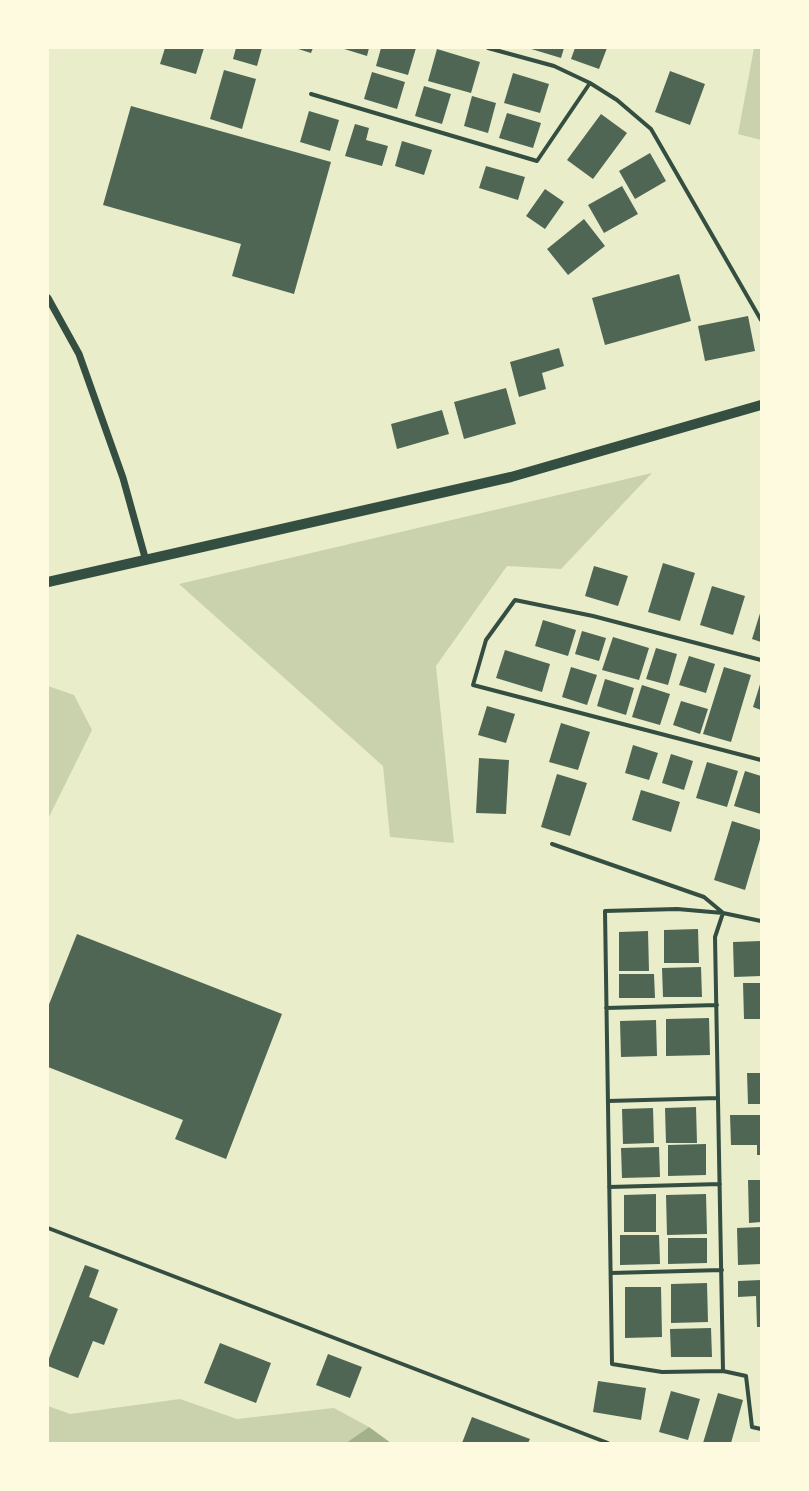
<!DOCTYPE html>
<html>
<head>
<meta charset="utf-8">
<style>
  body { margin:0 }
  #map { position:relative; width:809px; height:1491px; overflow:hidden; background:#e9edc9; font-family:Overpass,sans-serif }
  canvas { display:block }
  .frame { position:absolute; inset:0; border:49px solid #fefae0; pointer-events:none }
</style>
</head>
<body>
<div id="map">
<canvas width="809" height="1491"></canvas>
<div class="frame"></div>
</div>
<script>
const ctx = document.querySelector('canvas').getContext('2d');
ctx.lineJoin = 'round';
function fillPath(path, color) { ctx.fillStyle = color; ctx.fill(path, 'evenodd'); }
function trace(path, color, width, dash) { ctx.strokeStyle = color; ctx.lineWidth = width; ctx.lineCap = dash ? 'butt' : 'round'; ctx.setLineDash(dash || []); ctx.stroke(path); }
fillPath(new Path2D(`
  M754,48H761V140L738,134Z
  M652,473L561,569L507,566L436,666L454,843L390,837L383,766L179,584Z
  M48,686L74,695L92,730L48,819Z
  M180,1399L237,1419L334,1408L369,1427L346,1443H48V1406L70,1414Z`), '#cad2ad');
fillPath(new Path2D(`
  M369,1427L391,1443H346Z`), '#a3b18a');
fillPath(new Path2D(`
  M165,48H204L196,74L160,64Z
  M236,48H262L257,66L233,59Z
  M295,48H313L311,53Z
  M341,48H369L367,56Z
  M381,48H416L408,75L376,66Z
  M528,48H564L561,58Z
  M575,48H607L599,69L571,59Z
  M437,49L480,62L471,93L428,81Z
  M224,70L256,79L242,129L210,119Z
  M670,71L705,84L690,125L655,112Z
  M372,72L405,82L397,109L364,99Z
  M513,73L549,84L540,113L504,103Z
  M424,86L451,94L442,124L415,116Z
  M472,96L496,103L488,133L464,126Z
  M131,106L331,162L294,294L232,276L241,244L103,205Z
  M309,111L339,120L330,151L300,142Z
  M507,113L541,123L533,148L499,138Z
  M601,114L627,133L593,179L567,160Z
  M355,124L369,128L366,140L388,146L382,166L345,156Z
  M402,141L432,150L424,175L395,166Z
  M650,153L666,181L635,199L619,171Z
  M486,166L525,177L518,200L479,188Z
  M622,186L638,214L604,233L588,205Z
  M545,189L564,202L545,229L526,216Z
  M584,219L605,246L568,275L547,249Z
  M679,274L691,321L605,345L592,298Z
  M748,316L755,351L705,361L698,326Z
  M559,348L564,366L542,373L546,389L519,397L510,362Z
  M506,388L516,424L464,439L454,402Z
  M442,410L449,434L397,449L391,424Z
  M663,563L695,573L680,621L648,612Z
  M594,566L628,576L618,606L585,596Z
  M712,586L745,596L733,635L700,625Z
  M761,610V642L752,639Z
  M543,620L576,630L568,656L535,646Z
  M582,631L606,638L599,661L575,654Z
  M613,637L649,648L639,680L602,670Z
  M656,648L677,654L668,685L646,679Z
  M505,650L550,664L542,692L496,678Z
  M689,656L715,664L706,693L679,685Z
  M571,667L597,675L587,705L562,697Z
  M724,667L751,675L731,742L703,734Z
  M605,679L634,688L626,715L597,706Z
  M761,681V710L753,707Z
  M642,685L670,694L660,725L632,717Z
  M681,701L708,709L700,734L673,725Z
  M487,706L515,714L506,743L478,735Z
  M561,723L590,732L578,770L549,762Z
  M633,745L658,753L649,780L625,773Z
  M671,754L693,761L684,790L662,783Z
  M479,758L509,760L506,814L476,813Z
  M707,762L738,771L727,807L696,798Z
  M745,771L761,776V814L734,806Z
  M557,774L587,783L570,836L541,827Z
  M641,790L680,802L671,832L632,820Z
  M732,821L761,830V836L745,890L714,880Z
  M698,929L699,963H664V930Z
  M648,931L649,971H619V932Z
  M77,934L282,1014L226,1159L175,1139L183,1120L48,1067V1007Z
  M761,941V976L734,977L733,942Z
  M701,967L702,997H663L662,968Z
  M619,974H654L655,998H619Z
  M743,983H761V1019H744Z
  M709,1018L710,1055L666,1056V1019Z
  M656,1020L657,1056L621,1057L620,1021Z
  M747,1073H761V1104H748Z
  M696,1107L697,1143H666L665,1108Z
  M653,1108L654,1143L623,1144L622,1109Z
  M730,1115H761V1155H757V1145H731Z
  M706,1144V1175L668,1176V1145Z
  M659,1147L660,1177L622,1178L621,1148Z
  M748,1180H761V1222L749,1223Z
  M656,1194V1232H624V1195Z
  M706,1194L707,1234L667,1235L666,1195Z
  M761,1227V1264L738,1265L737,1228Z
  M620,1235H659L660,1264L620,1265Z
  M668,1238H707V1263L668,1264Z
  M85,1265L99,1270L89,1297L118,1309L104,1345L93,1341L78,1378L48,1366V1361Z
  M761,1280V1327H757L756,1296L738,1297V1281Z
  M707,1283L708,1322L671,1323V1284Z
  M625,1287H661L662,1337L625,1338Z
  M711,1328L712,1357H671L670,1329Z
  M220,1343L271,1363L256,1403L204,1383Z
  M328,1354L362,1367L350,1398L316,1385Z
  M598,1381L646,1388L641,1420L593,1412Z
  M671,1391L700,1399L688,1440L659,1432Z
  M718,1393L743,1400L731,1443H703Z
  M472,1417L530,1439L528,1443H462Z`), '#4f6655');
trace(new Path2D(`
  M488,48L554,66L590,83L617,100L651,129L761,320
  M311,94L537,161L590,83
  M761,660L593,616L515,600L486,640L473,685L761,760
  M552,844L704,897L722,912
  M723,913L715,937L723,1371L746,1376L752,1427L761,1429
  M606,1008L717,1005
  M608,1101L718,1098
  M609,1187L720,1184
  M48,1228L608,1443
  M611,1273L722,1270
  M723,1371L662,1372L612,1364L605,911L677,909L723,913L761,921`), '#344e41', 4);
trace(new Path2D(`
  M48,298L79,354L123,478L146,561`), '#344e41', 7);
trace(new Path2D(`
  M48,582L511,477L761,405`), '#344e41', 10);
</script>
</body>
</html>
